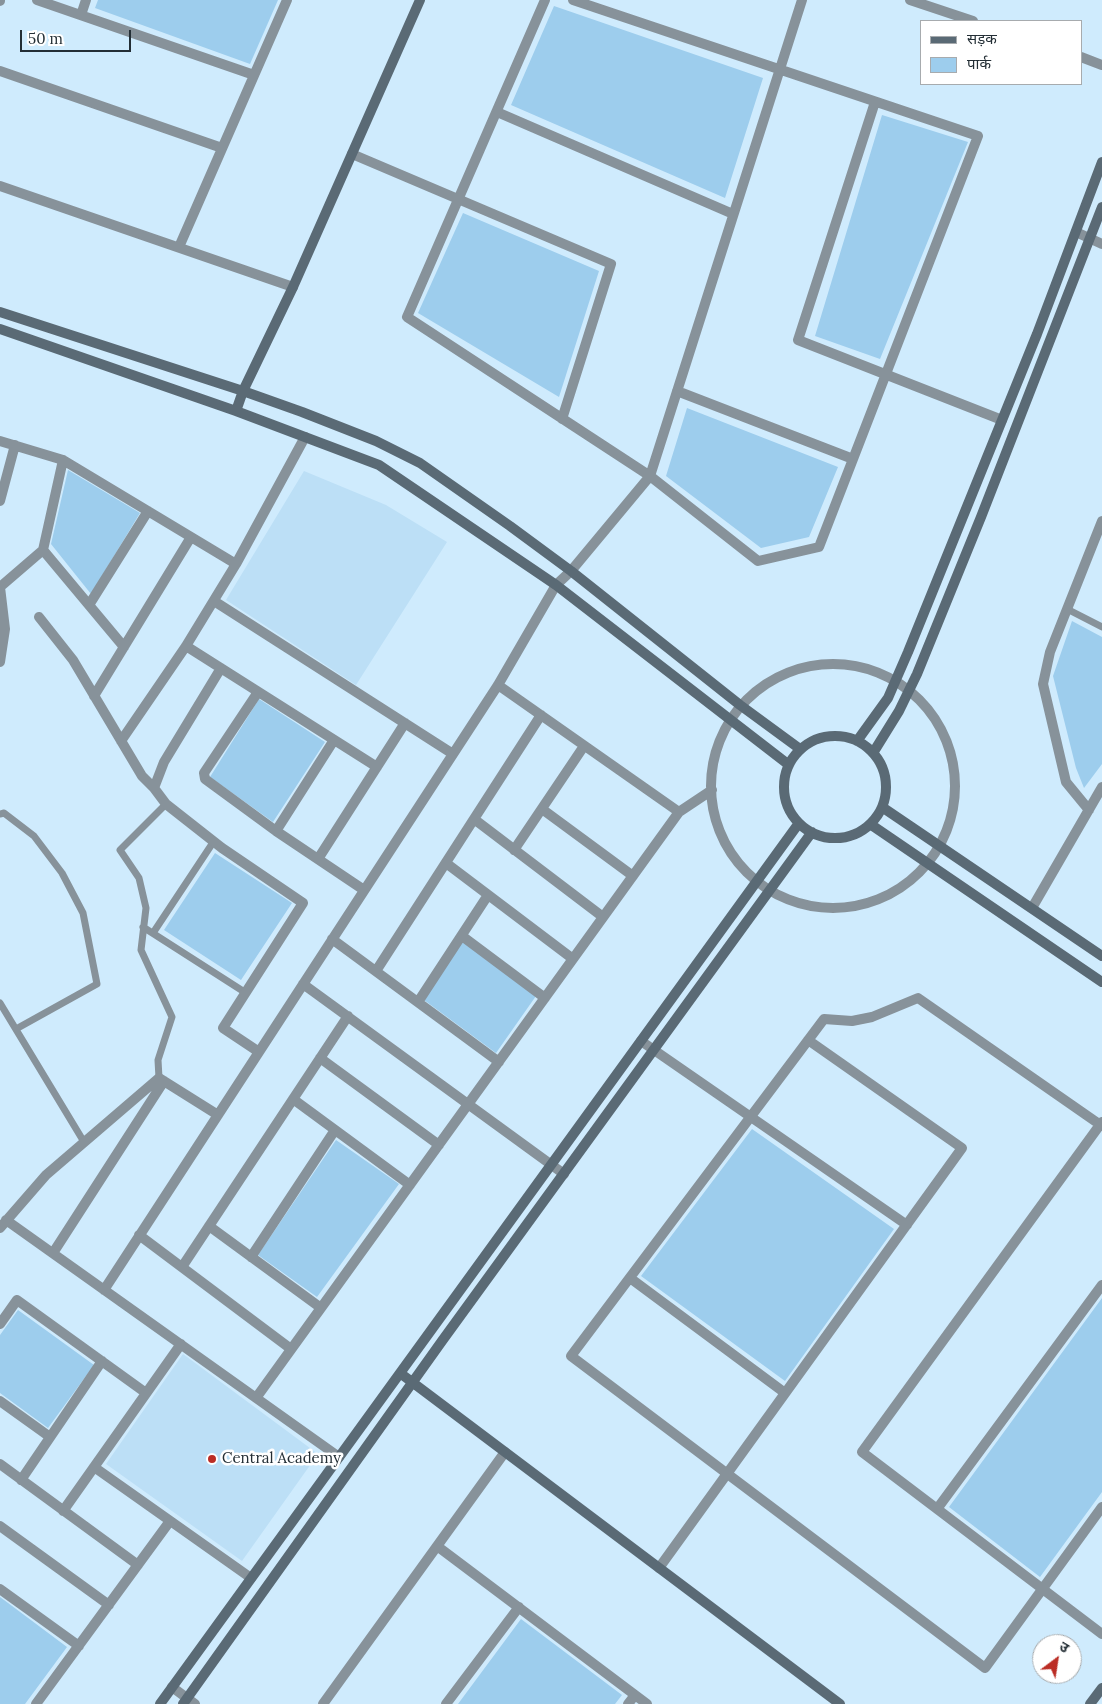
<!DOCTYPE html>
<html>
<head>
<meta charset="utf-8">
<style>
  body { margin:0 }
  #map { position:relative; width:1102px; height:1704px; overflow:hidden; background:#cfebfd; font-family:Lora,"Noto Sans Devanagari",serif }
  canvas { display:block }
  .legend { position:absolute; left:920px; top:20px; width:162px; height:65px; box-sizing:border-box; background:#fff; border:1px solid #a7abae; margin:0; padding:6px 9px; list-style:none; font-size:15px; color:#232e35 }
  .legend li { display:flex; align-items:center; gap:10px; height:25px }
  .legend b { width:25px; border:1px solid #a7abae }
  .north { position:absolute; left:1032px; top:1634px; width:50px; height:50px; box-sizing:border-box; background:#fff; border:1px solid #a7abae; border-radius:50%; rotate:31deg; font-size:14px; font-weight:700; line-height:20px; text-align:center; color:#232e35 }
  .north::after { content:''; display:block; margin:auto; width:18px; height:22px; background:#bb2d25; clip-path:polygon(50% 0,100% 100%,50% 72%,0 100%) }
  .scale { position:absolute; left:20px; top:30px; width:111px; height:22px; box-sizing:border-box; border:2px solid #232e35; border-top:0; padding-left:6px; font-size:15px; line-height:18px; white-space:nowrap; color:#232e35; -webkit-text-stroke:4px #fff; paint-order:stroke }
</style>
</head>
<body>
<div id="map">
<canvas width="1102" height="1704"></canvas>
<ul class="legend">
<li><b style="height:6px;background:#5a6a75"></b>सड़क</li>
<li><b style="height:14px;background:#9dcded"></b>पार्क</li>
</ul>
<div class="north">उ</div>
<div class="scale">50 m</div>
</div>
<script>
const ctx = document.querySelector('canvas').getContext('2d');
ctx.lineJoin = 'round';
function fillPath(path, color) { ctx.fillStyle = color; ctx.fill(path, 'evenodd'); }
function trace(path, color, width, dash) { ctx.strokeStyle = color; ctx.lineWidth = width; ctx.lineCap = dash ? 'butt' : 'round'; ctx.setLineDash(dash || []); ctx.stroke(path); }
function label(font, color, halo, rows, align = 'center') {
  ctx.font = font + ' Lora,serif'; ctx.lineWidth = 5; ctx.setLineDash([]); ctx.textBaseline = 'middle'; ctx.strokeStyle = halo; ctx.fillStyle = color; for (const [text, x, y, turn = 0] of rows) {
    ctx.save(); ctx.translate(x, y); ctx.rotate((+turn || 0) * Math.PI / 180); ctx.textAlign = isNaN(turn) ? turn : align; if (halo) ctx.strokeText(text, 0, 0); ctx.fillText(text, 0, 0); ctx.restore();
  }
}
fillPath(new Path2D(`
  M304,471L386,505L447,542L356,685L226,600Z
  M183,1354L318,1454L242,1561L106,1464Z`), '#bcdff6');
fillPath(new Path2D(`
  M98,0H278L250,64L95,8Z
  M554,6L763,78L725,198L511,105Z
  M882,115L968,142L880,359L815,336Z
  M463,213L599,271L559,397L418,313Z
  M687,408L838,467L809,537L761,548L666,476Z
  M68,470L140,513L91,594L51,544Z
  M1072,621L1102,637V764L1084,788L1076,768L1053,676Z
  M259,699L325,742L273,822L210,777Z
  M215,853L292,903L241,980L164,930Z
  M463,941L536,996L496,1053L424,1000Z
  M752,1129L894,1229L785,1381L641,1276Z
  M336,1140L399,1184L317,1297L258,1255Z
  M1102,1298V1492L1040,1577L949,1507Z
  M18,1310L94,1365L48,1428L0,1393V1335Z
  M0,1597L67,1647L25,1704H0Z
  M521,1619L622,1695L615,1704H458Z`), '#9dcded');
trace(new Path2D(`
  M1067,609L1102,627
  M0,814L4,813L34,836L62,873L83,913L97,984L16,1029
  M143,927L246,993
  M153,933L214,841
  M0,1003L84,1142
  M159,1078L158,1060L172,1017L141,950L146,908L139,878L120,850L166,804`), '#87929a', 7);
trace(new Path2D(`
  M37,0L254,75
  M545,0L407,317L650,476L758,561L819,547L978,136L573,0
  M910,0L973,21
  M0,1V0
  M81,15L86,0
  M1081,57L1102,65
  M0,71L222,148
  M875,102L798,340L1002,420
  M497,112L733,214
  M352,154L611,264L562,419
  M0,186L293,287
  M1076,232L1102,244
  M179,247L287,0
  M677,391L853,459
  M0,441L63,460L236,564
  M0,501L15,445
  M43,550L124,647
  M0,587L43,550L63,460
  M0,587L5,629L0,662
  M214,601L453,754
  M89,605L148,511
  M39,617L73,660L142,776L154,788L166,804L222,848L303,903L223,1028L259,1052
  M186,646L377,767
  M711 786a122 122 0 1 1 244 0a122 122 0 1 1-244 0Z
  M498,685L679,812
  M258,692L204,773L205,779L276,831L364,890
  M94,696L191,537
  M121,741L186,646L236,564L305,437
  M154,788L164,762L221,668
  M542,809L633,876
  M1089,810L1066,782L1043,684L1050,652L1102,521
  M474,819L603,917
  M276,831L334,740
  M514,850L584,746
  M318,859L405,723
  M446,863L573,959
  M1032,908L1102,787
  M462,936L545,998
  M332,939L499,1062
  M376,971L541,715
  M303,984L564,1174
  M418,1002L488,895
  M641,1041L907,1225
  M320,1058L439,1145
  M293,1099L410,1185
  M1102,1122L862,1452L1102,1634
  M1102,1126L918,998L872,1017L852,1021L824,1019L571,1356L985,1668L1102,1507
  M6,1220L339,1457
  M209,1226L321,1308
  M0,1228L46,1175L159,1078L218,1115
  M139,1235L291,1349
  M53,1253L164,1081
  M251,1257L335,1130
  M182,1267L348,1016
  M630,1278L785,1393
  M104,1290L498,685L556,585L571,571L650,476L802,0
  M0,1324L17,1300L146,1393
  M256,1398L679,812L712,790
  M0,1401L50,1437
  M0,1464L138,1565
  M94,1467L251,1578
  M21,1480L102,1361
  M937,1509L1102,1285
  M63,1511L181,1344
  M0,1526L109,1605
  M437,1546L647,1704
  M659,1568L962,1148L808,1040
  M0,1589L79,1646
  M172,1687L195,1704
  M36,1704L170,1521
  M323,1704L505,1452
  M446,1704L519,1607
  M628,1704L635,1695`), '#87929a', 10);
trace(new Path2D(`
  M0,312L243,391L302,412L376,441L420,463L510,526L571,571L740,705L800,749
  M0,329L236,411L379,465L556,585L789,765
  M236,411L243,391L293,287L420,0
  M784 787a51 51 0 1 1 102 0a51 51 0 1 1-102 0Z
  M857,741L888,698L908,652L1037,334L1102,162
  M873,753L899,711L917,674L981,517L1102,207
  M882,807L1102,956
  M870,824L1102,982
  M400,1373L840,1704
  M160,1704L799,823
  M183,1704L442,1341L812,832
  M1090,1704L1102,1688`), '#5a6a75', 10);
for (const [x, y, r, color] of [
  [212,1459,5,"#bb2d25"]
]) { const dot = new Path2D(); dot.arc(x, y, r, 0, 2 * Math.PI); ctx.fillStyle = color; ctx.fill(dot); trace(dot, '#fff', 2); }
label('15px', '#232e35', '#fff', [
  ["Central Academy",222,1459]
], 'left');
</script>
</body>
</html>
